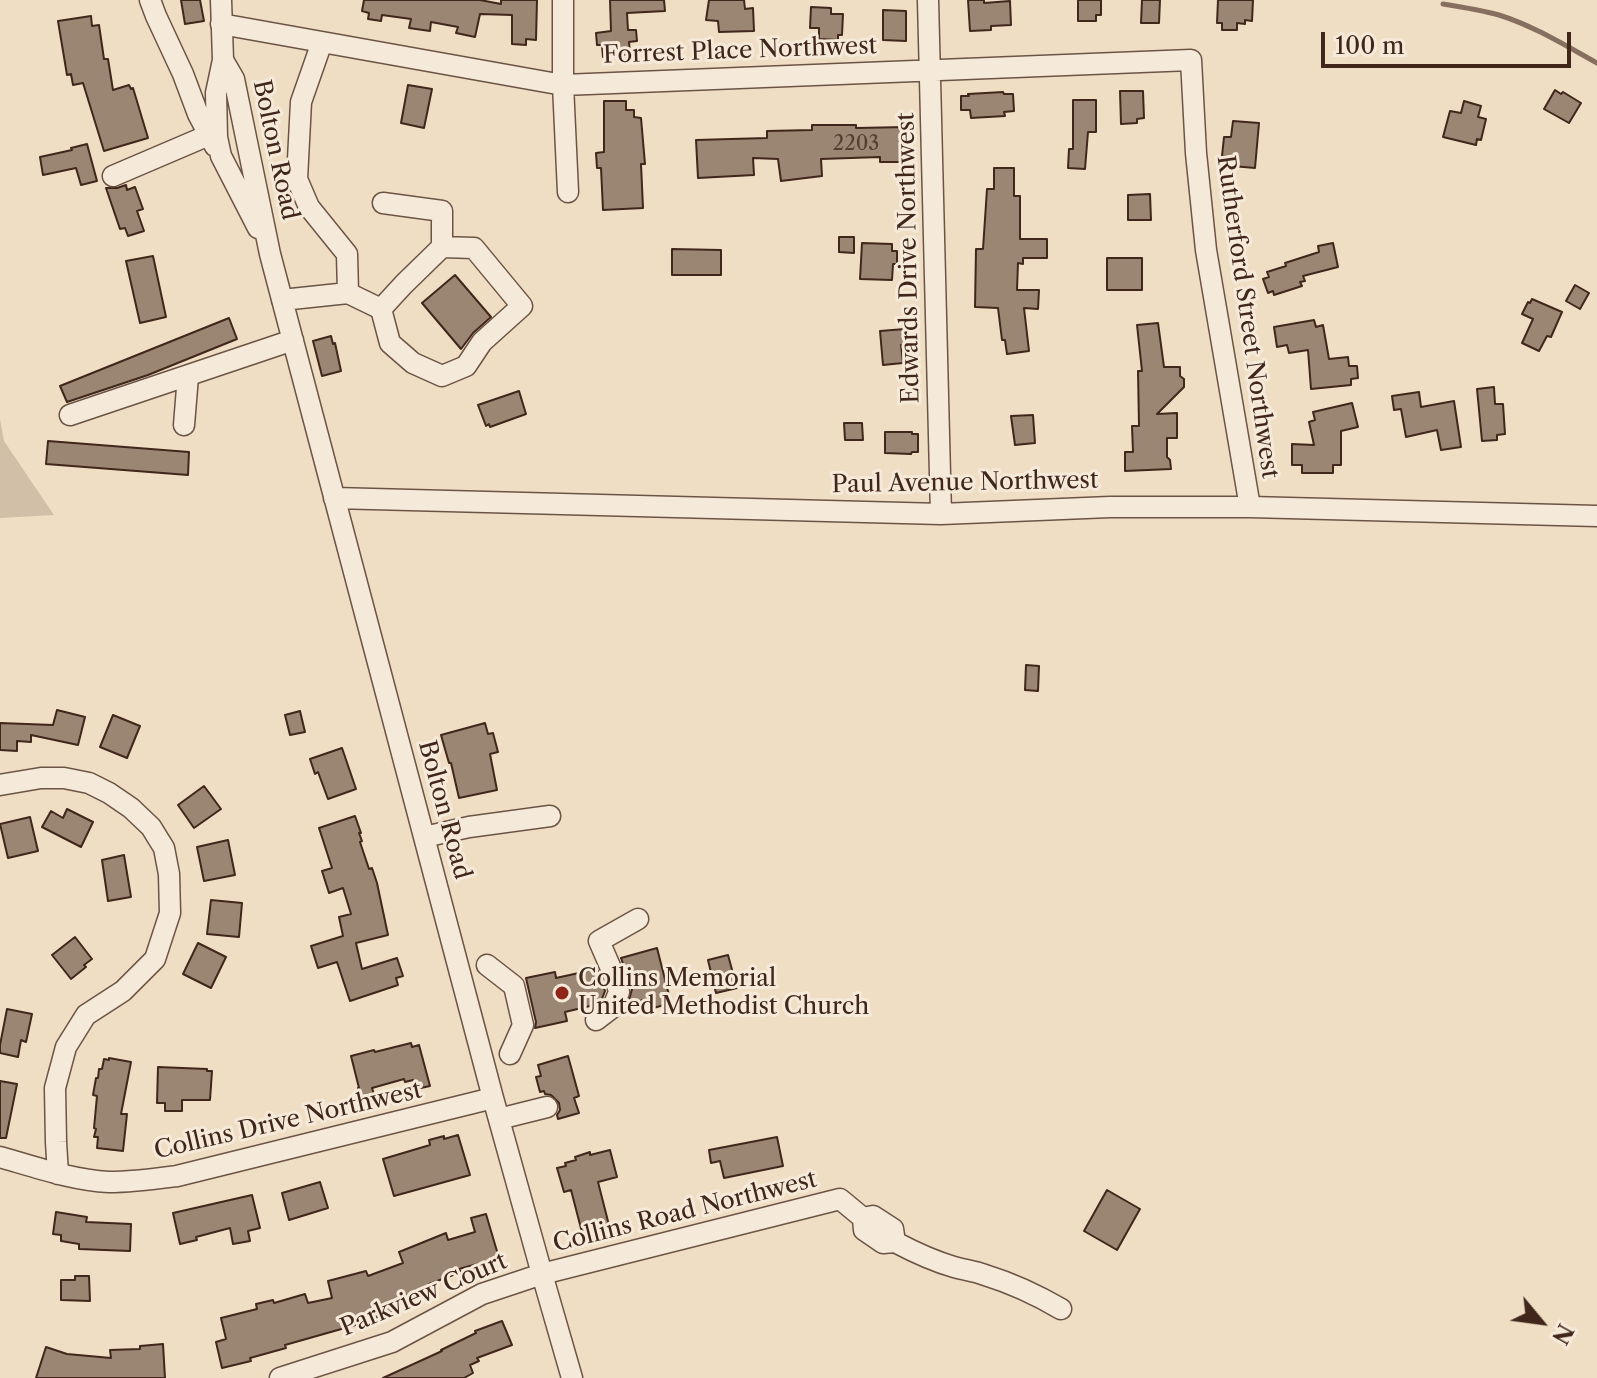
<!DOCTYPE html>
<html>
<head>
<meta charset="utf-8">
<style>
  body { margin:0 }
  #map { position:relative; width:1597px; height:1378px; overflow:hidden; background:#efdec4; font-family:"Libre Caslon Text",serif }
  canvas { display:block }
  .north { position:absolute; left:1501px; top:1282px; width:80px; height:80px; -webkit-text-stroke:6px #f5ead9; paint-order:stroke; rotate:119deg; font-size:22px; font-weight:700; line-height:32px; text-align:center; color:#40261b }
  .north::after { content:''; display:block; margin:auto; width:28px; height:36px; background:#40261b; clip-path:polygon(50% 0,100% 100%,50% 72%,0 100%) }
  .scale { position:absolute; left:1321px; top:32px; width:250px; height:36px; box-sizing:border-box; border:4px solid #40261b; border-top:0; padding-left:10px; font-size:24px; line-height:28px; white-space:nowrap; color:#40261b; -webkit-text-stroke:6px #f5ead9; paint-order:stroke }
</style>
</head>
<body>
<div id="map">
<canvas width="1597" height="1378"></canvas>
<div class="north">N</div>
<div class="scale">100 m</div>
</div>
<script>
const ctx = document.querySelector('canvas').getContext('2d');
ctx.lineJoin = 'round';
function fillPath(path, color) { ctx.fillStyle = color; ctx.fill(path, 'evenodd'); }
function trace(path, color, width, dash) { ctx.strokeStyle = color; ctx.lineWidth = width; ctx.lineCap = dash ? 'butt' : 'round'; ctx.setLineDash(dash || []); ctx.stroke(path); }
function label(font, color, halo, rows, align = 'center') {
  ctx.font = font + ' "Libre Caslon Text",serif'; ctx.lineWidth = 6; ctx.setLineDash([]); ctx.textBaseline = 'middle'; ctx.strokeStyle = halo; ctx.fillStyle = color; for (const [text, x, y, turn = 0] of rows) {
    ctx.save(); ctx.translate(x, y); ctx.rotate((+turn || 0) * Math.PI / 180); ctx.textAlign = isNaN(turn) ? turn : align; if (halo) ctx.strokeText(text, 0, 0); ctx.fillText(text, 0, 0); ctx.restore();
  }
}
fillPath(new Path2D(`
  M0,419L4,441L54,515L0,518Z`), '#d1bfa7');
trace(new Path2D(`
  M1443,4C1462,7 1481,10 1499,15C1534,26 1566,46 1597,63`), '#866f5e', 5);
const building = new Path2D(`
  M181,0H200L204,21L185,24Z
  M364,0H480L501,4V0H537L536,40L526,39V45L512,44V15L480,14L475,37L456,33L458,27L431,22L430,31L409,28L411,19L382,15L381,21L368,19L369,13L362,11Z
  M610,0H664L665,11L627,13L628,30H636L637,41L629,42L630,54L603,57L602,45H597L596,33L611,31Z
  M709,0H744L745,9L753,8L754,31L719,32L718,21L706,20Z
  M968,0H984V3L1010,1L1011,25L991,26V30L970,31Z
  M1078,0H1101V15H1096V21H1078Z
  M1142,0H1160L1159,23H1141Z
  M1218,0H1253L1252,21L1245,20V24L1237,23V30H1222V23H1217Z
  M811,7L831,8V14H843L842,35H838V40L819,39V28H810Z
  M883,10L906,11V41L883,40Z
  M91,16L92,26L99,25L104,59H108L113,90L129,85L131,89L133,88L148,138L104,151L83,83L73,85L71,74L67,75L58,21Z
  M408,85L432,89L424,128L401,123Z
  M1555,90L1561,94L1563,92L1581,103L1569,123L1544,109Z
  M1120,91H1143L1144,118L1137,119V123L1121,124Z
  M1003,92L1004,94H1013L1014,111L1004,112L1005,116L971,118L970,110H961V96H969L968,94Z
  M1073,100H1096V132H1088L1085,169L1068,168L1069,149H1073Z
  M604,101H626V110H634V117L641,118L645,164H641L643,208L603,210L601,168H597L596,153L604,152Z
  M1464,101L1481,106L1478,117L1486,119L1481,140L1477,139L1476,145L1443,137L1450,111L1461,113Z
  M1233,121L1259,123L1255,168L1232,166L1233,157L1222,156L1224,137H1231Z
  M812,125H856V128L907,127V150H903V162H880V157L821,159L822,176L781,181L778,159L753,158L754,175L698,178L696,140L767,138V131L812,130Z
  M87,144L97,181L81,185L76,168L43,175L40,157L72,150L71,148Z
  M994,168H1014V196H1020V239H1047V258H1023V264L1018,263L1017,290H1039L1038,309L1024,308L1029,351L1007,354L1005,340H1002L998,308L975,307L976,249H983L987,189H994Z
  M126,185L127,190L135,187L143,209L137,211L144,231L128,236L125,228L120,229L106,188H117Z
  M1150,194L1151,220H1128V195Z
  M839,237H854V253L839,252Z
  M862,243L892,244V251H897V264H893L892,280L860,279Z
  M1333,243L1338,267L1303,276L1305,281L1300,282L1302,286L1274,295L1273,291L1268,293L1263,279L1269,277L1267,272L1286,266L1285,263L1319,252L1318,246Z
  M672,249L721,250V275H672Z
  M153,256L166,317L140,323L126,261Z
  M1107,258H1142V290H1107Z
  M455,275L491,317L473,333L461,349L422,303Z
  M1575,285L1589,293L1580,309L1566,301Z
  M1532,299L1562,312L1551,337L1547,336L1539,351L1522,343L1533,319L1522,314L1528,302L1530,303Z
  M229,318L237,339L148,375L67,402L60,386Z
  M1314,320L1316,327L1323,325L1329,359L1348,357L1349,366H1357L1358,378L1351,379V385L1311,389L1308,350L1289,353L1287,345L1277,347L1274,327Z
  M1158,323L1164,367H1180V376L1184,379V387L1157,414L1177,413V438H1167V457L1170,460L1171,469L1125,471V452H1133L1132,426H1139L1138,371H1142L1137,325Z
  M905,329L907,344L901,345L903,363L883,365L880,331Z
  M331,336L333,344L335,343L341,371L322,376L313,341Z
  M1494,387L1495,404H1503L1505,434L1497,435V440L1482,441L1477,389Z
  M519,391L526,414L490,427L489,424L486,426L478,405Z
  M1419,392L1421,407L1454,401L1461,447L1441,450L1437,430L1406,437L1401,409L1394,410L1392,396Z
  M1352,403L1358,427L1341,431V465H1333V473H1302V465H1292V444L1314,445L1309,422L1315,420L1313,412Z
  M1033,415L1035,443L1015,445L1011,416Z
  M844,423H862L863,440H845Z
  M885,432H912V434H918V452H912L911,454L885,453Z
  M48,441L189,452L188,475L46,464Z
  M1026,665L1039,666L1038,691L1025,690Z
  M57,710L85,717L78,745L31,735V742L17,741V751L0,750V723L53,725Z
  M300,711L305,732L290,735L285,715Z
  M113,715L140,726L127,758L100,747Z
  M485,723L488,734L493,733L498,752L490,754L497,790L459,798L451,763H449L441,735Z
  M342,748L356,789L328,799L318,772L315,774L310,759Z
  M204,786L221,809L194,828L178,805Z
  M67,809L93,822L81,847L42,827L51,811L63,818Z
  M355,816L361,833H359L362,841L360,842L369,869L372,868L377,883L388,935L356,943L362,969L397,958L403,976L396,978L398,985L350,1001L337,962L318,968L311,946L343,936L339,917L351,914L343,888L329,893L322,871L332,868L319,828Z
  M30,817L38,851L8,858L0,824Z
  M228,840L235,875L204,881L197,847Z
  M124,855L131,897L108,901L102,860Z
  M211,900L242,903L239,937L207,934Z
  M75,937L92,959L84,965L86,967L71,979L52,955Z
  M198,943L226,957L211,988L183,974Z
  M657,948L671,1003L650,1009L647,999L628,1004L632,989L621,958Z
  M728,955L737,988L716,993L708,960Z
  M597,969L605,991L602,999L594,1005L565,1012L567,1021L535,1028L536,1022L526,978L555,972L556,978Z
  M7,1009L32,1014L26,1042L21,1040L18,1057L0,1053V1045Z
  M411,1043L412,1047L419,1045L430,1086L416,1089L413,1080L405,1082L404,1079L372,1088L378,1107L365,1111L358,1088H359L351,1056L374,1050L375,1052Z
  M568,1056L579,1096L574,1098L579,1113L558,1119L557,1115L560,1110L559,1103L551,1095L545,1094L544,1091L540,1092L536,1077L541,1076L538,1065Z
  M109,1058L131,1062L121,1114H127L123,1151L97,1148L98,1137H94L96,1129L94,1128L97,1096L93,1095L96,1078H98L99,1069H102L104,1059L109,1060Z
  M158,1067L207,1069V1071H212L210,1100H182V1111H165V1103H157Z
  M0,1081L17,1084L6,1138H0Z
  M458,1135L470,1175L394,1196L383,1159L430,1145L429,1140L444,1136V1139Z
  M777,1137L783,1166L724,1178L720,1161L711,1163L709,1150Z
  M610,1150L617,1177L598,1182L611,1233L584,1240L571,1190L564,1192L557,1168L566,1166L565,1163L576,1160L575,1157L590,1152V1155Z
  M320,1182L328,1208L289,1220L282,1193Z
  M1107,1190L1140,1209L1117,1250L1084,1231Z
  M252,1195L260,1228L248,1231L250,1241L233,1244L230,1228L196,1237L197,1240L180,1244L173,1213Z
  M56,1212L87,1217L86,1222L131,1224L130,1251L79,1249V1244L61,1241V1235L53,1234Z
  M486,1214L499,1258L459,1269L461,1272L429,1284L432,1292L393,1307L394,1311L359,1324L285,1345L286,1348L250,1358L251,1361L222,1368L216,1342L226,1339L221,1318L257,1309L256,1304L273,1300L274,1303L305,1294L308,1303L332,1298L328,1281L366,1271L368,1276L403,1263L399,1252L446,1233L448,1240L475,1232L471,1218Z
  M75,1276H89L90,1301L61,1300V1280H75Z
  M502,1321L512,1345L477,1358L479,1361L470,1365L473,1373L464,1378H383L442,1351L441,1350L476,1333L475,1331Z
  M163,1344L165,1378H36L46,1347L67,1354L111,1358L110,1350L140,1349V1346Z`);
fillPath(building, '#9b8673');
trace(building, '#40261b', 2);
const minor = new Path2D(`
  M150,0L156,16L183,74L198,114L215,146
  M221,0L223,60L216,93L217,137L221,156L258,228
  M563,0V85L568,192
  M928,0L941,514
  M221,24L563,85L1191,60L1196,153L1206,250L1250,507
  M223,60L234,79L270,254L493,1098L542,1274L572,1378
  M113,176L209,135
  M383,203L442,211V247
  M348,293L381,309L390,343L413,363L442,376L466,366L482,342L522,306L474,248L442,247L404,284L381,309
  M282,300L348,293L347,254L309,207L297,179L301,102L322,42
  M70,415L293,340
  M184,425L188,376
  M334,498L941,514L1110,507H1250L1597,516
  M0,785L41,778H64L89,783L109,793L131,808L151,827L164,848L169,874L170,913L155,959L123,991L86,1015L66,1047L55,1088L56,1142L58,1174
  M424,837L469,827L550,816
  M487,965L514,986L523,1025L510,1054
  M596,1020L613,1007L619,992L616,980L599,941L638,919
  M499,1119L547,1107
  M0,1157C35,1167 72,1180 109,1182C132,1182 154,1179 177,1176L493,1098
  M895,1242C914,1252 933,1261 954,1267C964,1270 975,1271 985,1275C1011,1283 1037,1295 1061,1309
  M280,1378L392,1342L482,1294L542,1274L840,1199L863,1218L873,1216L893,1229L895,1242L883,1243L864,1230L863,1218`);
trace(minor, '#6c5445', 23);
trace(minor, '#f5ead9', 20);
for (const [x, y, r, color] of [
  [562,993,8,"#8f2418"]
]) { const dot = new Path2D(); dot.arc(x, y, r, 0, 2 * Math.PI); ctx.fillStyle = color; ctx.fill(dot); trace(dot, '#f5ead9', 3); }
label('20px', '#573e31', null, [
  ["2203",856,144]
]);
label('24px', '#40261b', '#f5ead9', [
  ["Forrest Place Northwest",740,51,-2],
  ["Bolton Road",275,150,78],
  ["Edwards Drive Northwest",909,258,-91],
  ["Rutherford Street Northwest",1247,317,82],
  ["Paul Avenue Northwest",965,483,-1],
  ["Bolton Road",444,810,75],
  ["Collins Drive Northwest",288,1121,-13],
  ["Collins Road Northwest",685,1212,-14],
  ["Parkview Court",424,1295,-23]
]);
label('24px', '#40261b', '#f5ead9', [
  ["Collins Memorial",578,979],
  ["United Methodist Church",578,1007]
], 'left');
</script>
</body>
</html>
